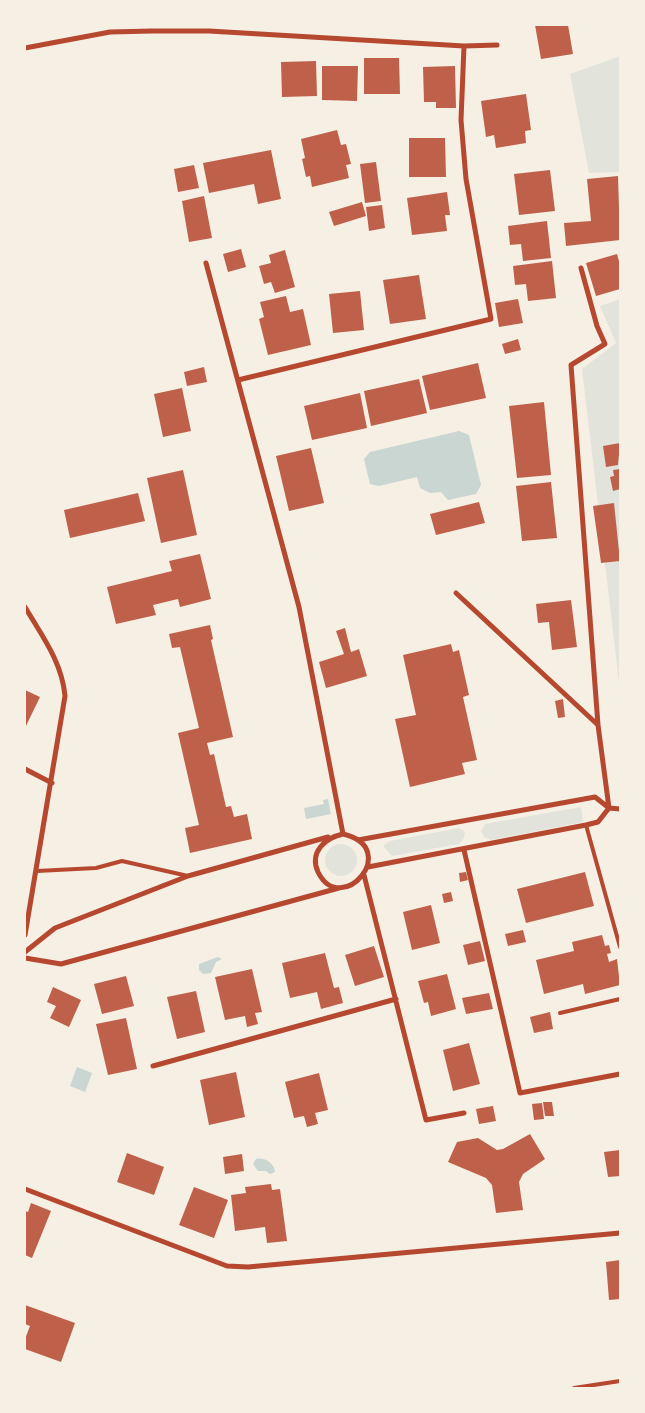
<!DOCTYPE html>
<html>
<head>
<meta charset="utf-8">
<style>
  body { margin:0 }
  #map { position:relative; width:645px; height:1413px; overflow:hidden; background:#f6efe4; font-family:Commissioner,sans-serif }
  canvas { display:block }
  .frame { position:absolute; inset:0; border:26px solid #f6efe4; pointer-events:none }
</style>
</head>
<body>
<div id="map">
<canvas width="645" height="1413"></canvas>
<div class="frame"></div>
</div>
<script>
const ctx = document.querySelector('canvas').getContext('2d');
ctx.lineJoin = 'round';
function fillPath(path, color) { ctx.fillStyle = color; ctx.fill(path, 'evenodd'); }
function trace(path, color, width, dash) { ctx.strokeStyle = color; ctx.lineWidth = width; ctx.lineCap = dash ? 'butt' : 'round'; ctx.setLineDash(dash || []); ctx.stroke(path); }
fillPath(new Path2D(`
  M620,56V172L589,173L570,74Z
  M620,299V691L582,369L616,343L600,306Z
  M581,807L583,822L491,840L484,837L481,831L485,824Z
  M459,828L465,832L464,838L459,844L392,856L383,846L390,841Z
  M325 860a16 16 0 1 1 32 0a16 16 0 1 1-32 0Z`), '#e2e4dc');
fillPath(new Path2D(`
  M459,431L469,435L481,485L476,494L448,500L441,492L430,493L420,488L417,477L379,486L370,484L364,459L370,452Z
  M328,799L331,814L306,819L304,808L324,804L323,800Z
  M218,957L222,959L216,962L211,973L203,974L199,970V964Z
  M77,1067L92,1073L85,1092L70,1086Z
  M256,1159C265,1157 274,1163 275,1172L270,1174L266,1171H258L253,1164Z`), '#c9d6d2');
fillPath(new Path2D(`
  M535,25H568L573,54L541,59Z
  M364,58H399L400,94H364Z
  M316,61L317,96L282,97L281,62Z
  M322,66H358L357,101L322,100Z
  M455,66L456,108H436V102H424L423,67Z
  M526,94L531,130L525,131L526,143L496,148L494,135L486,137L481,101Z
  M337,130L341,145L346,144L351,164L346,165L349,178L312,187L310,176L306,177L302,159L305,158L301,139Z
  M409,138H445L446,177H409Z
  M271,150L281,199L258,204L254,184L209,193L203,163Z
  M376,162L381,201L365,203L360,164Z
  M194,165L199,188L178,192L174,169Z
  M550,170L555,211L519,215L514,174Z
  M618,176L620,240L566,246L564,223L591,221L587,179Z
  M447,192L450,215H445L447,231L412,235L407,198Z
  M204,196L212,238L189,242L182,201Z
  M362,202L366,216L334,226L329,212Z
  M382,205L385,228L369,231L366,207Z
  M547,221L551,258L523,261L521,244L510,245L508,226Z
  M241,249L246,267L228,272L223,254Z
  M285,250L295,287L275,293L271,282L264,284L259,266L271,263L269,255Z
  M617,254L620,265V289L596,296L586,263Z
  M552,261L556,298L528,301L526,284L515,285L513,266Z
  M419,275L426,319L390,324L383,280Z
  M360,291L364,330L333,333L329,294Z
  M286,296L290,312L303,309L311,345L268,355L259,319L264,317L260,302Z
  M518,299L523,323L499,327L495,303Z
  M518,339L521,350L505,354L502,344Z
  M478,363L486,398L430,410L422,376Z
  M204,367L207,382L187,386L184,372Z
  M419,379L427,413L371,426L364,391Z
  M182,388L191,431L163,437L154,394Z
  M360,393L367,428L312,440L304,406Z
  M544,402L551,475L517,478L509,406Z
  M620,443L618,465L606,467L603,446Z
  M311,448L324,503L289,511L276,456Z
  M620,469V489L613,491L610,477L614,476L613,470Z
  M183,470L197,535L161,543L147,478Z
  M551,482L557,538L522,541L516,486Z
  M138,493L145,521L70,538L64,510Z
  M479,502L485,523L436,535L430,514Z
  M614,503L620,561L601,563L593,506Z
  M200,554L211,599L180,607L178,599L153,605L156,615L116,624L107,587L172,571L169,561Z
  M571,600L577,647L552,650L549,622L538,623L536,604Z
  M210,625L213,639L211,640L233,737L207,743L210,755L214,754L226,807L231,806L234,817L247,814L252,839L190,853L185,828L199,825L178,733L199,728L180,647L172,648L169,634Z
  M345,628L351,652L359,649L367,676L326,688L319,662L344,654L336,631Z
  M451,644L453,652L459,650L469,695L463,697L477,760L462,763L465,774L410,787L395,719L416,715L403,655Z
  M25,690L40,697L25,728Z
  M563,699L565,717L558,718L555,701Z
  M466,872L468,880L460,882L459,873Z
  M585,872L594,906L526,923L517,889Z
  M451,892L453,901L444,903L442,894Z
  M431,905L440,943L412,950L403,912Z
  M523,930L526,942L508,946L505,934Z
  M602,935L605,946L609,945L611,953L607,954L609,962L617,959L620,985L585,994L583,984L544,994L536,960L574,951L572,942Z
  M480,941L485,961L468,965L463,945Z
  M374,946L384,977L355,986L345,955Z
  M325,953L334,988L339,987L343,1003L321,1009L317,992L290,998L282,963Z
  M252,969L262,1012L255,1013L258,1024L247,1027L245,1016L225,1020L215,977Z
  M447,974L456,1009L431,1016L428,1002L424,1003L418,981Z
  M126,976L134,1006L102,1014L94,984Z
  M53,987L81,1000L69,1027L50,1018L56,1006L47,1002Z
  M196,991L205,1032L177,1039L167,997Z
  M489,993L493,1009L466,1014L462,998Z
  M550,1012L553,1029L534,1033L530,1017Z
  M126,1018L137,1069L108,1075L96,1024Z
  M469,1043L480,1084L453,1091L443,1050Z
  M236,1072L245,1117L209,1125L200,1080Z
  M319,1073L328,1110L315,1113L318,1124L307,1127L304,1116L294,1118L285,1082Z
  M543,1102H552L554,1116H545Z
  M542,1103L544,1119L534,1120L532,1104Z
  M493,1106L496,1121L479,1124L476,1109Z
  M530,1134L545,1159L523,1174L519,1182L523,1210L496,1213L492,1185L486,1178L448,1162L457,1142L478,1138L497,1150L503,1149Z
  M620,1150V1176L608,1177L604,1152Z
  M127,1153L164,1167L154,1195L117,1182Z
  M242,1154L244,1171L225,1174L223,1157Z
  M271,1184L272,1190L280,1189L287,1241L267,1243L265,1227L235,1231L231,1195L246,1193L245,1187Z
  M194,1187L228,1200L214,1238L179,1225Z
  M31,1203L51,1211L32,1258L25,1255V1211L28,1212Z
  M620,1260V1299L609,1300L606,1262Z
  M25,1305L75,1323L61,1362L25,1349V1339L30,1326L25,1324Z`), '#bf614a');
trace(new Path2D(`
  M586,825L620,947
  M37,871L96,868L122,861L188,876
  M560,1013L620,999
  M574,1388L620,1381`), '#b5482f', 4);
trace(new Path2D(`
  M25,48L110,32L152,31H209L464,46L497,45
  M206,263L299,607L343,834C403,848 341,919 318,872C309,852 325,838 343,834
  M581,268L597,326L605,344L571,365L598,725
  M238,380L491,319L466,179L461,120L464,46
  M456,593L598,725L609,808
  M25,607C42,636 62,662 65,696L25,935
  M25,769L52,783
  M358,840L595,797L609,808L620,809
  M464,850L520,1093L620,1074
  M368,867L586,825L598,822L609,808
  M364,875L426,1120L464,1113
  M25,952L55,928L188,876L328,837
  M25,958L61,964L339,888
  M153,1066L396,999
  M25,1189L227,1266L248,1267L620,1233`), '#b5482f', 5);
</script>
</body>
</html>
